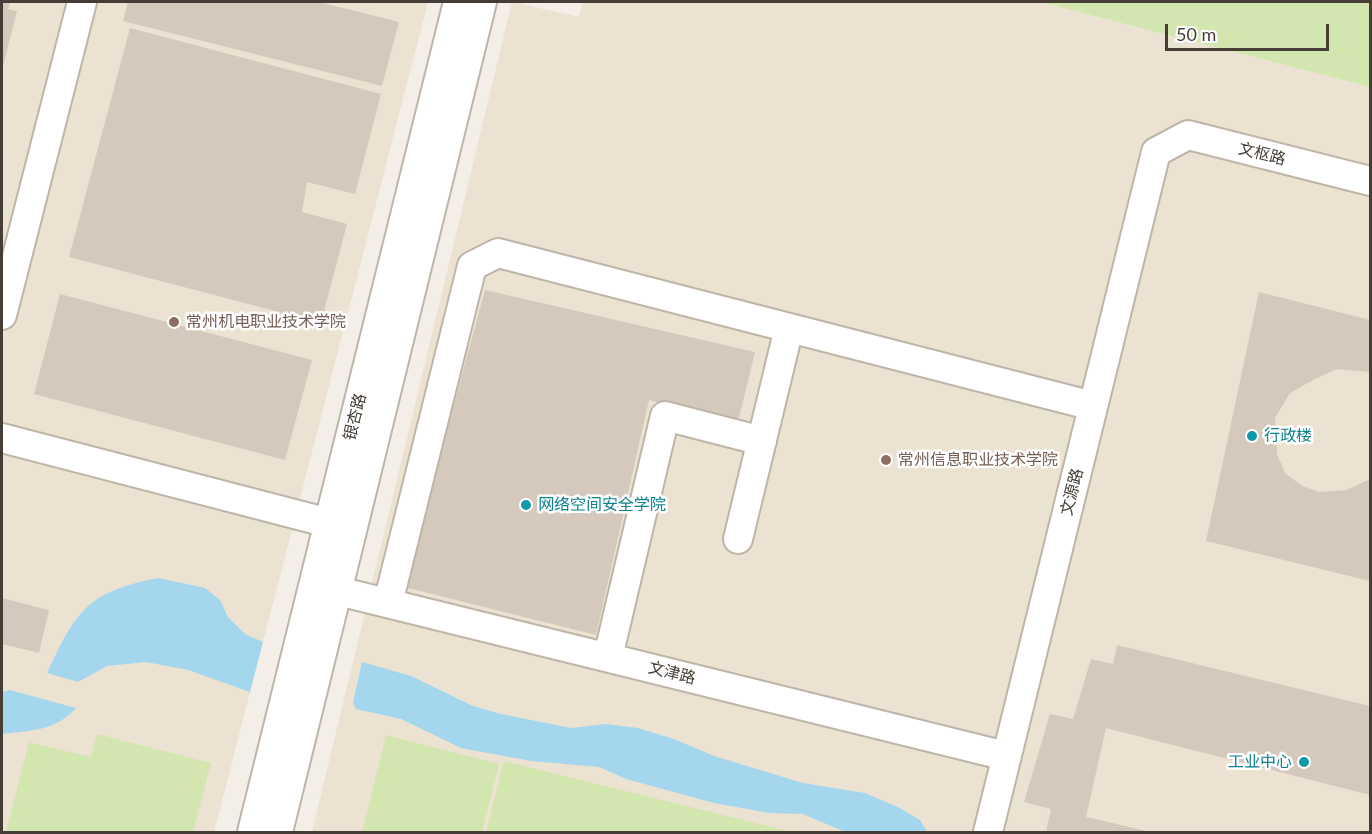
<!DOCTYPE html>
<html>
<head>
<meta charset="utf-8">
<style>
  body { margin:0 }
  #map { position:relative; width:1372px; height:834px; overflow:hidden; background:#f3eee7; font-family:Lato,sans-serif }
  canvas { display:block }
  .frame { position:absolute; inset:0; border:3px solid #463e36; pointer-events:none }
  .scale { position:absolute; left:1165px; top:24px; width:164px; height:27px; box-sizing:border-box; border:3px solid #463e36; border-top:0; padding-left:8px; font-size:18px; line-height:21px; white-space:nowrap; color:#463e36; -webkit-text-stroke:4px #fff; paint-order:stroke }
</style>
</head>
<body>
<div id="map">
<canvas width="1372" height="834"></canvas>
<div class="frame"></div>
<div class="scale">50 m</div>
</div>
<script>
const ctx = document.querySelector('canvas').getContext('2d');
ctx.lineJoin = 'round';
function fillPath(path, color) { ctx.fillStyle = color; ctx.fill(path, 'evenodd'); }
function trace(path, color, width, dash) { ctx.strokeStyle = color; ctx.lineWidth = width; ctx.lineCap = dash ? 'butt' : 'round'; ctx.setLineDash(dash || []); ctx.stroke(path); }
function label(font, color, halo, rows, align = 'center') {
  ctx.font = font + ' Lato,"Noto Sans SC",sans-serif'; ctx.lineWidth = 5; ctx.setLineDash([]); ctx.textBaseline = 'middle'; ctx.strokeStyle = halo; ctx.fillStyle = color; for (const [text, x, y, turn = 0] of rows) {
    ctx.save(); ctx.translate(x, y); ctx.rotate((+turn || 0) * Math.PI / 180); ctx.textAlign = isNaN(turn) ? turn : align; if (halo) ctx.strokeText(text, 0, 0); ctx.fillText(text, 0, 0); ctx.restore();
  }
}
fillPath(new Path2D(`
  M2,2H428L214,832H2Z
  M512,2L579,17L583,2H1040L1370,87V832H312Z`), '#ece2d1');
fillPath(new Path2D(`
  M1040,2H1370V87Z
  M97,734L211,763L193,832H6L29,742L91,757Z
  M386,735L499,764L482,832H362Z
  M504,761L792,832H486Z`), '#d3e6b0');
fillPath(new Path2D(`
  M158,578L205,588L220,600L228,617L245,634L263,642L250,692L188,670L146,662L107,666L78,682L47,673C77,610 87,592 158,578Z
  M362,662L411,676L473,706L501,714L571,728L606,724L638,728L674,739L714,756L803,783L865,793L900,808L920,820L927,832H845L803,814L769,813L714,803L626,779L599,767L531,761L461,748L401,719L356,709L353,702Z
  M10,690L76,708C54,732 31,730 2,734V692Z`), '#a4d7ee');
fillPath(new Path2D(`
  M2,2H10L8,9L17,11L2,70Z
  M128,2H319L399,22L382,86L123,21Z
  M130,28L381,94L355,194L307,182L302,212L347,224L321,323L69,257Z
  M485,290L755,352L738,422L649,400L596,635L404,587Z
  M1259,292L1370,320V372L1337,369L1315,379L1290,393L1275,418L1277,454L1285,473L1302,486L1320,492L1347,490L1370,479V581L1206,541Z
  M60,294L312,360L285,460L34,394Z
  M2,598L49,610L39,653L2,644Z
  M1117,645L1370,706V795L1106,728L1086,817L1151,832H1046L1051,809L1024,802L1050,714L1073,719L1091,659L1113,664Z`), '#d4c9bc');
const minor = new Path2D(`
  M2,315L82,2
  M2,438L329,523
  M738,539L789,328
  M338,591L1006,756
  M388,603L472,266L498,253L1093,406
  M608,657L665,416L762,441
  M252,832L458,2
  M278,832L482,2
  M988,832L1156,152L1188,135L1370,181`);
trace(minor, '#beb5a9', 32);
trace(minor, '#fff', 28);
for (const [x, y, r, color] of [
  [174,322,6,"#8d6e63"],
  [1252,436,6,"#0f9aa8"],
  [886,460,6,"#8d6e63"],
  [526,505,6,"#0f9aa8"],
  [1304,762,6,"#0f9aa8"]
]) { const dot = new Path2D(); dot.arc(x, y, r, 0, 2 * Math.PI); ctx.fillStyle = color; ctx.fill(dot); trace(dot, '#fff', 2); }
label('16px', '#463e36', '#fff', [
  ["文枢路",1262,154,14],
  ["银杏路",355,417,-76],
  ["文源路",1072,492,-76],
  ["文津路",672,673,14]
]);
label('16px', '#785e54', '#fff', [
  ["常州机电职业技术学院",186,322],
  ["常州信息职业技术学院",898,460]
], 'left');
label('16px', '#0d838f', '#fff', [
  ["行政楼",1264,436],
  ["网络空间安全学院",538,505],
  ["工业中心",1292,762,"right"]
], 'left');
</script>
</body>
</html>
